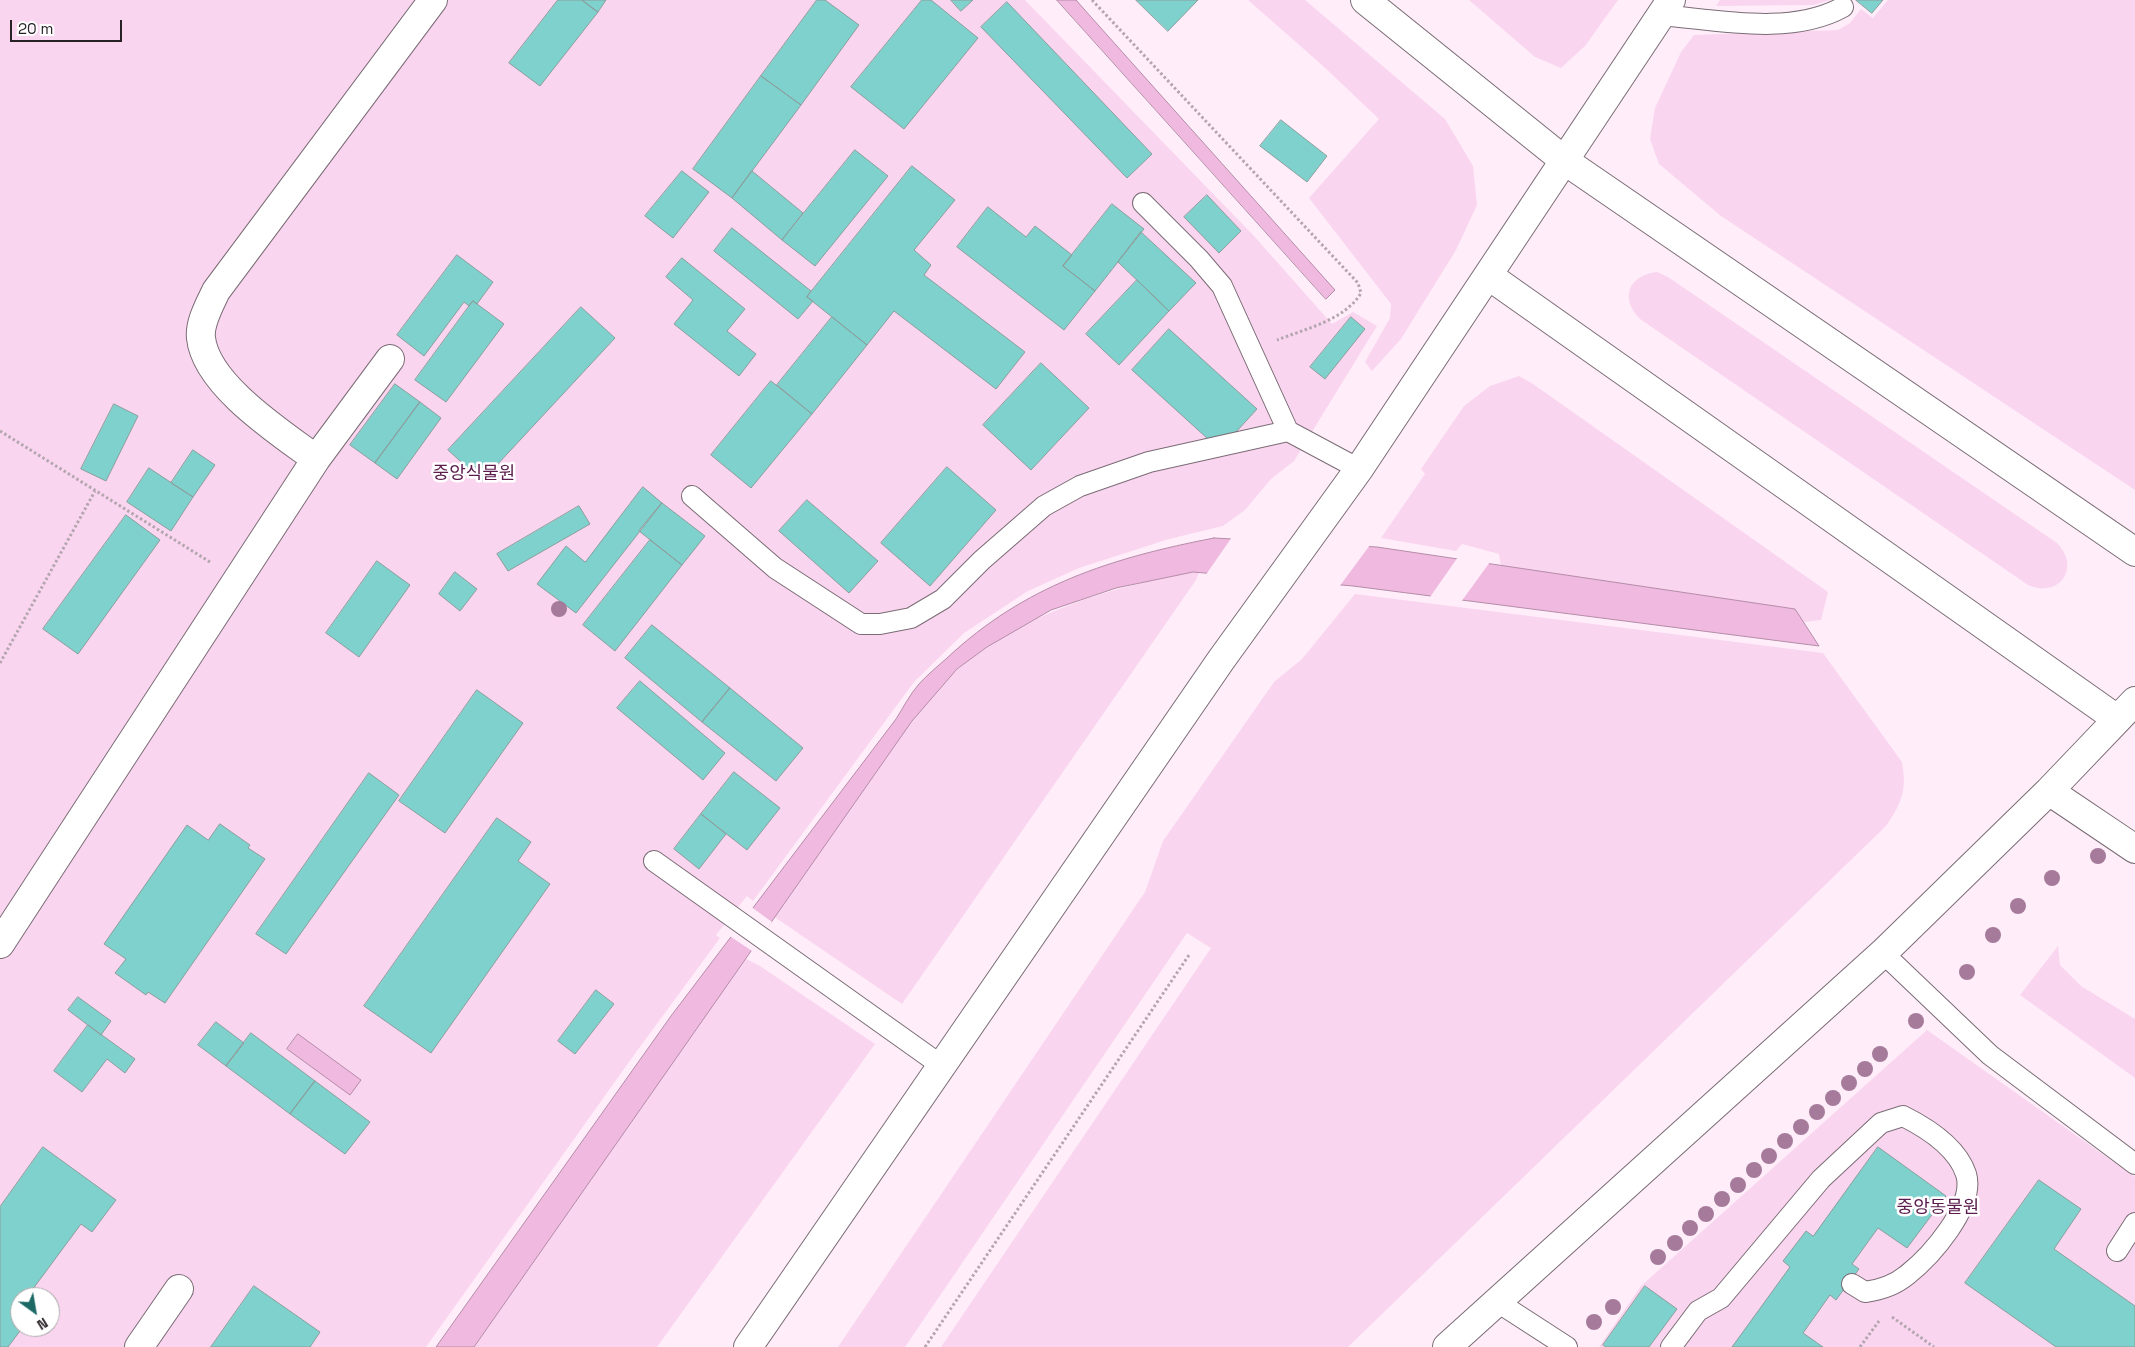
<!DOCTYPE html>
<html>
<head>
<meta charset="utf-8">
<style>
  body { margin:0 }
  #map { position:relative; width:2135px; height:1347px; overflow:hidden; background:#ffeef9; font-family:"Space Grotesk",sans-serif }
  canvas { display:block }
  .north { position:absolute; left:10px; top:1287px; width:50px; height:50px; box-sizing:border-box; background:#fff; border:1px solid #a9a7a8; border-radius:50%; rotate:148deg; font-size:14px; font-weight:700; line-height:20px; text-align:center; color:#282226 }
  .north::after { content:''; display:block; margin:auto; width:18px; height:22px; background:#1d6966; clip-path:polygon(50% 0,100% 100%,50% 72%,0 100%) }
  .scale { position:absolute; left:10px; top:20px; width:112px; height:22px; box-sizing:border-box; border:2px solid #282226; border-top:0; padding-left:6px; font-size:15px; line-height:18px; white-space:nowrap; color:#282226; -webkit-text-stroke:4px #fff; paint-order:stroke }
</style>
</head>
<body>
<div id="map">
<canvas width="2135" height="1347"></canvas>
<div class="north">N</div>
<div class="scale">20 m</div>
</div>
<script>
const ctx = document.querySelector('canvas').getContext('2d');
ctx.lineJoin = 'round';
function fillPath(path, color) { ctx.fillStyle = color; ctx.fill(path, 'evenodd'); }
function trace(path, color, width, dash) { ctx.strokeStyle = color; ctx.lineWidth = width; ctx.lineCap = dash ? 'butt' : 'round'; ctx.setLineDash(dash || []); ctx.stroke(path); }
function label(font, color, halo, rows, align = 'center') {
  ctx.font = font + ' "Space Grotesk","Noto Sans KR",sans-serif'; ctx.lineWidth = 5; ctx.setLineDash([]); ctx.textBaseline = 'middle'; ctx.strokeStyle = halo; ctx.fillStyle = color; for (const [text, x, y, turn = 0] of rows) {
    ctx.save(); ctx.translate(x, y); ctx.rotate((+turn || 0) * Math.PI / 180); ctx.textAlign = isNaN(turn) ? turn : align; if (halo) ctx.strokeText(text, 0, 0); ctx.fillText(text, 0, 0); ctx.restore();
  }
}
fillPath(new Path2D(`
  M0,0H1025L1254,236L1332,324L1353,312L1377,326L1294,461L1271,479L1245,510L1223,526L1169,539L1079,568L1028,591L964,633L914,682L753,901L747,896L716,935L720,938L634,1055L426,1347H0ZM20,1297H50V1327H20Z
  M1248,0H1305L1445,119L1473,166L1477,205L1456,250L1401,339L1372,371L1365,362L1390,318L1391,304L1309,198L1379,119L1322,65Z
  M1469,0H1618L1585,46L1561,68L1535,57Z
  M1720,0H1830L1814,5L1716,6Z
  M1888,0H2135V490L1721,216L1659,164L1650,139L1655,108L1681,52L1694,35L1838,30L1850,23L1861,9L1873,18Z
  M1657,272L1668,277L2057,543C2081,567 2060,599 2028,585L1640,319C1619,298 1629,275 1657,272Z
  M1519,376L1533,384L1828,592L1821,620L1804,622L1795,609L1501,566L1499,554L1462,544L1456,551L1381,538L1425,474L1421,469L1464,406L1490,386Z
  M1193,572L1199,573L1196,580L902,1004L773,916C809,866 845,816 880,766C904,733 927,695 958,669C1028,611 1106,589 1193,572Z
  M1355,594L1823,653L1902,762C1907,790 1902,803 1886,826L1348,1347H941L1211,948L1187,933L905,1347H838L1145,892L1163,841L1274,682L1302,659Z
  M2058,946L2060,965L2081,986L2135,1019V1078L2020,995Z
  M744,958L760,966L875,1044L657,1347H474Z
  M1927,1030L2135,1177V1347H1599L1641,1286Z`), '#fad5ef');
const water = new Path2D(`
  M1057,0H1076L1091,17L1335,290L1326,299Z
  M1214,538L1377,547L1795,609L1819,646L1353,586L1193,572L1116,588L1051,610L987,647L957,669L912,721L474,1347H436L671,1016L896,719C903,708 910,694 919,684C927,675 938,666 947,658C1025,585 1111,558 1214,538Z
  M298,1034L361,1080L350,1095L287,1049Z`);
fillPath(water, '#f0b9e0');
trace(water, '#b48ca8', 1);
fillPath(new Path2D(`
  M1232,537L1370,545L1339,587L1205,576Z
  M1458,557L1490,562L1461,602L1430,597Z
  M750,906L772,922L752,951L728,935Z`), '#ffeef9');
const building = new Path2D(`
  M558,0H582L598,12L540,86L509,63Z
  M582,0H606L598,12Z
  M817,0H825L859,25L801,105L761,76Z
  M922,0H931L978,38L904,129L851,87Z
  M951,0H973L961,11Z
  M1136,0H1198L1168,31Z
  M1856,0H1883L1872,13Z
  M1007,2L1152,154L1127,178L981,27Z
  M761,76L801,105L732,198L693,169Z
  M1281,120L1327,156L1307,182L1260,146Z
  M855,150L888,176L815,266L782,240Z
  M912,166L955,200L914,250L931,265L924,275L1025,352L996,389L894,311L867,345L807,297Z
  M682,171L709,192L673,238L645,216Z
  M752,171L803,213L782,240L732,198Z
  M1207,195L1241,231L1219,253L1184,217Z
  M1112,204L1144,229L1095,291L1063,266Z
  M988,207L1026,237L1035,226L1072,255L1063,266L1095,291L1064,330L957,247Z
  M732,228L811,291L807,297L813,301L798,319L714,251Z
  M1141,232L1196,283L1169,311L1118,262Z
  M457,255L493,282L477,304L473,301L469,306L464,302L424,356L397,335Z
  M682,258L745,309L727,331L756,354L739,376L674,324L693,300L666,277Z
  M1137,280L1169,311L1119,365L1086,334Z
  M473,301L504,324L446,402L415,380Z
  M581,307L615,338L482,481L448,450Z
  M832,317L867,345L812,414L777,385Z
  M1351,317L1365,329L1325,379L1310,367Z
  M1169,329L1257,409L1236,432L1208,439L1132,370Z
  M1041,363L1089,408L1031,470L983,425Z
  M771,381L812,414L751,488L711,455Z
  M395,384L420,402L375,463L350,445Z
  M420,402L441,418L397,479L375,463Z
  M114,404L138,416L106,481L81,469Z
  M193,450L215,465L193,497L171,483Z
  M947,467L996,510L930,586L881,543Z
  M149,468L193,497L171,531L127,502Z
  M643,487L662,503L576,613L537,584L566,546L585,562Z
  M807,500L878,561L849,593L779,531Z
  M662,503L705,536L682,565L639,531Z
  M579,506L590,524L508,571L497,554Z
  M126,515L160,540L78,654L43,629Z
  M650,540L682,565L615,651L583,625Z
  M377,561L410,585L359,657L326,633Z
  M455,572L477,589L460,611L439,594Z
  M652,625L730,688L702,722L625,658Z
  M640,681L725,753L703,780L617,708Z
  M730,688L803,748L776,781L702,722Z
  M477,690L523,723L445,833L399,801Z
  M734,772L780,808L747,850L701,814Z
  M369,773L399,795L286,954L256,934Z
  M701,814L726,834L699,869L674,849Z
  M497,818L531,842L518,861L550,884L431,1053L364,1006Z
  M220,824L250,845L248,848L265,859L165,1003L148,992L146,995L115,973L126,959L104,944L187,825L208,840Z
  M596,990L614,1004L575,1054L558,1041Z
  M78,997L111,1021L101,1035L68,1010Z
  M216,1022L244,1043L226,1066L198,1045Z
  M88,1025L135,1059L125,1073L107,1059L82,1092L54,1071Z
  M251,1033L315,1081L290,1114L226,1066Z
  M315,1081L370,1122L345,1154L290,1114Z
  M43,1147L116,1200L92,1232L81,1224L27,1297H20V1306L16,1311L20,1314V1327H23L8,1347H0V1207Z
  M1878,1147L1946,1196L1907,1248L1878,1228L1852,1264L1859,1269L1836,1300L1830,1295L1803,1333L1823,1347H1732L1790,1267L1783,1261L1806,1231L1813,1236Z
  M2039,1180L2081,1209L2054,1249L2135,1306V1347H2056L1965,1283Z
  M254,1286L320,1332L310,1347H211Z
  M1645,1286L1677,1309L1649,1347H1606L1603,1345Z`);
fillPath(building, '#7ed1cc');
trace(building, '#8b9f9d', 1);
const lane = new Path2D(`
  M1660,15C1718,20 1791,36 1843,7
  M1143,203L1199,259L1222,286L1288,431L1359,469
  M692,496L775,568L861,624H880L911,618L943,599L982,560L1044,506L1080,486L1149,462L1288,431
  M654,861L942,1066
  M1883,953L1990,1055L2135,1164
  M2117,1251L2135,1223
  M1496,1301L1567,1347
  M1671,1347L1698,1311L1721,1298L1821,1179L1881,1123L1903,1116C1927,1128 1957,1147 1966,1174C1976,1206 1930,1257 1907,1275C1895,1285 1880,1290 1865,1292L1852,1284`);
const street = new Path2D(`
  M1489,276L2117,719
  M316,459C281,433 206,385 201,338C199,323 210,304 216,291L433,0
  M0,944L316,459L390,359
  M139,1347L179,1289
  M748,1347L1221,660L1359,469L1671,0`);
const secondary = new Path2D(`
  M2049,791L2135,849
  M1447,1347L1883,953L2049,791L2135,701`);
const primary = new Path2D(`
  M1365,0L1565,161L2135,552`);
trace(lane, '#7a6c75', 22);
trace(street, '#7a6c75', 30);
trace(secondary, '#7a6c75', 30);
trace(primary, '#7a6c75', 30);
trace(new Path2D(`
  M1092,0L1358,283L1361,293C1345,320 1305,329 1277,340
  M0,431L210,562
  M0,663L95,491
  M1892,1317L1934,1347
  M925,1347L1189,955
  M1860,1347L1879,1321`), '#b3a6af', 3, [2.5, 2.5]);
trace(lane, '#fff', 20);
trace(street, '#fff', 28);
trace(secondary, '#fff', 28);
trace(primary, '#fff', 28);
ctx.fillStyle = '#a57a9a';
for (const [x, y] of [
  [559,609],
  [2098,856],
  [2052,878],
  [2018,906],
  [1993,935],
  [1967,972],
  [1916,1021],
  [1880,1054],
  [1865,1069],
  [1849,1083],
  [1833,1098],
  [1817,1112],
  [1801,1127],
  [1785,1141],
  [1769,1156],
  [1754,1170],
  [1738,1185],
  [1722,1199],
  [1706,1214],
  [1690,1228],
  [1675,1243],
  [1658,1257],
  [1613,1307],
  [1594,1322]
]) { ctx.beginPath(); ctx.arc(x, y, 8, 0, 2 * Math.PI); ctx.fill(); }
label('18px', '#5b1c4d', '#fff', [
  ["중앙식물원",474,474],
  ["중앙동물원",1938,1208]
]);
</script>
</body>
</html>
